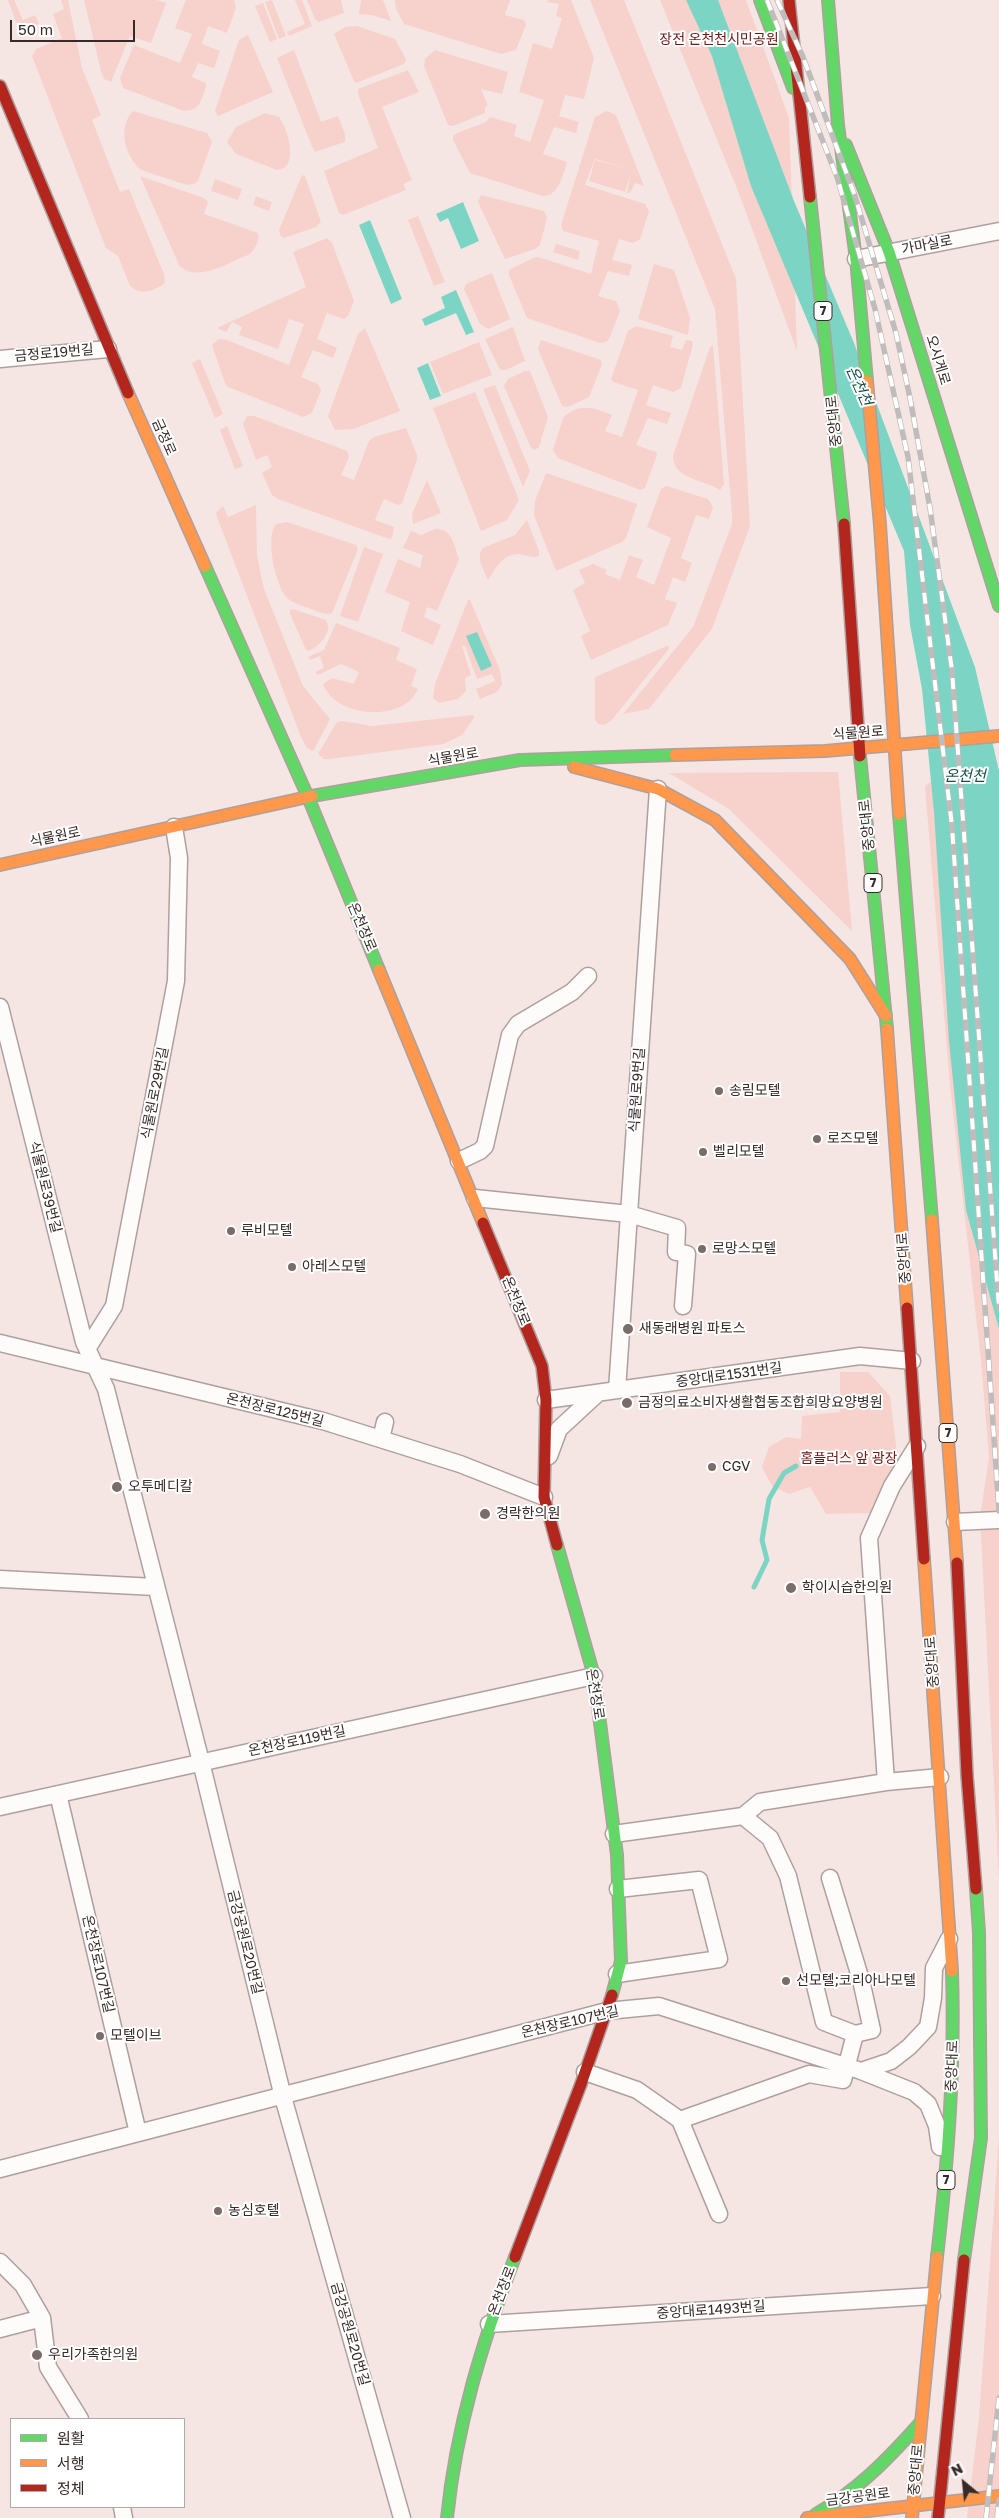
<!DOCTYPE html>
<html>
<head>
<meta charset="utf-8">
<style>
  body { margin:0 }
  #map { position:relative; width:999px; height:2518px; overflow:hidden; background:#f6e6e3; font-family:"Golos Text","Noto Sans KR",sans-serif }
  canvas { display:block }
  .legend { position:absolute; left:10px; top:2418px; width:175px; height:90px; box-sizing:border-box; background:#fff; border:1px solid #afaaa9; margin:0; padding:6px 9px; list-style:none; font-size:15px; color:#382a28 }
  .legend li { display:flex; align-items:center; gap:10px; height:25px }
  .legend b { width:25px; border:1px solid #afaaa9 }
  .north { position:absolute; left:939px; top:2458px; width:50px; height:50px; -webkit-text-stroke:4px #fff; paint-order:stroke; rotate:332deg; font-size:14px; font-weight:700; line-height:20px; text-align:center; color:#382a28 }
  .north::after { content:''; display:block; margin:auto; width:18px; height:22px; background:#382a28; clip-path:polygon(50% 0,100% 100%,50% 72%,0 100%) }
  .scale { position:absolute; left:10px; top:20px; width:125px; height:22px; box-sizing:border-box; border:2px solid #382a28; border-top:0; padding-left:6px; font-size:15px; line-height:18px; white-space:nowrap; color:#382a28; -webkit-text-stroke:4px #fff; paint-order:stroke }
</style>
</head>
<body>
<div id="map">
<canvas width="999" height="2518"></canvas>
<ul class="legend">
<li><b style="height:6px;background:#63d668"></b>원활</li>
<li><b style="height:6px;background:#ff974d"></b>서행</li>
<li><b style="height:6px;background:#b3261e"></b>정체</li>
</ul>
<div class="north">N</div>
<div class="scale">50 m</div>
</div>
<script>
const ctx = document.querySelector('canvas').getContext('2d');
ctx.lineJoin = 'round';
function fillPath(path, color) { ctx.fillStyle = color; ctx.fill(path, 'evenodd'); }
function trace(path, color, width, dash) { ctx.strokeStyle = color; ctx.lineWidth = width; ctx.lineCap = dash ? 'butt' : 'round'; ctx.setLineDash(dash || []); ctx.stroke(path); }
function label(font, color, halo, rows, align = 'center') {
  ctx.font = font + ' "Golos Text","Noto Sans KR",sans-serif'; ctx.lineWidth = 4; ctx.setLineDash([]); ctx.textBaseline = 'middle'; ctx.strokeStyle = halo; ctx.fillStyle = color; for (const [text, x, y, turn = 0] of rows) {
    ctx.save(); ctx.translate(x, y); ctx.rotate((+turn || 0) * Math.PI / 180); ctx.textAlign = isNaN(turn) ? turn : align; if (halo) ctx.strokeText(text, 0, 0); ctx.fillText(text, 0, 0); ctx.restore();
  }
}
fillPath(new Path2D(`
  M8,0H14L23,20L35,15L39,24L27,27L16,22Z
  M61,0H68L82,68L101,115L92,120L120,192L129,189L164,274L165,283C154,291 141,296 130,286L118,256L106,248L32,56L36,49L62,38L53,14L64,9Z
  M84,0H157L166,3L151,43L130,36L111,82L104,79L101,71Z
  M186,0H234L236,8L227,33L208,26L202,44L220,51L214,68L198,63L192,77L206,83V86C202,99 200,111 184,111L123,88L120,78L134,45L180,63L192,34L175,28Z
  M272,0L286,36L279,39L265,2Z
  M295,0H302L312,26L289,36L287,32L305,24Z
  M307,0H341L344,13L319,22L315,19Z
  M361,0H383L391,21L372,15L359,14Z
  M395,0H510L505,15L524,20L526,25L516,50L501,54L404,24L396,9Z
  M548,0H571L594,58L584,99L565,95L559,116L579,122L576,133L554,127L543,154L567,162C563,174 559,196 543,196L470,173L453,140V136L457,133L486,122L490,117L517,125L514,136L530,142L544,100L519,92L533,43L552,49L562,18L556,16L559,4L547,2Z
  M590,0H624L736,279L750,526L712,629L649,709L623,714L693,627L732,524V516L715,309Z
  M660,0H746L789,118L797,351L738,191Z
  M263,3L277,39L270,42L255,6Z
  M357,26L395,39L406,59L404,64L356,83L354,81L334,34L345,27Z
  M248,35L273,92L218,116L215,111L239,40Z
  M294,50L321,122L338,116L345,134V142L315,152L313,149L277,58Z
  M435,50L508,72L502,94L481,89L488,106L485,107V113L453,126L448,125L424,66L425,59Z
  M408,70L419,92L382,107L412,180L403,184L406,190L343,215L339,213L324,171L378,148L358,94V89Z
  M133,111L207,133L212,142L198,181L194,184L187,185L141,170C125,156 117,128 133,111Z
  M607,111L616,115L644,186L635,183L630,193H627L630,175L625,192L589,181L595,160L632,170L595,159L585,185L645,204L649,211L640,239L633,243L619,239L612,260L632,265L629,276L608,271L598,296L616,301L620,311L609,339L606,342L600,343L527,318L509,275V270L533,258L538,257L591,274L599,241L563,231L561,225L595,117Z
  M265,113L279,117C288,128 300,169 277,170L236,154L227,142L236,127Z
  M302,175L305,176L321,222L316,227L284,238L280,235L279,230Z
  M140,176L204,198L208,202L204,214L258,233C260,241 255,248 250,254C230,262 196,284 179,265Z
  M215,179L242,189L238,200L211,191Z
  M481,195L544,211L547,218L540,245L535,249L505,259L478,202Z
  M256,196L272,202L269,211L253,205Z
  M418,216L445,282L434,286L408,220Z
  M327,238L332,243L354,301L348,316L344,319L327,313L317,339L337,348L333,358L313,350L301,377L318,384L321,390L312,413L303,417L226,386L212,345L219,339L227,340L289,365L304,324L289,319L278,349L239,335L242,327L232,322L226,332L217,328L306,287L293,252Z
  M556,244L580,251L578,260L553,252Z
  M654,264L674,270L690,318L688,335L638,319Z
  M492,273L510,319L488,329L480,324L464,289L466,284Z
  M636,326L673,336L670,347L682,350L686,340L692,341L693,344L681,388L673,392L653,385L646,405L671,413L667,424L648,418L636,445L656,452L657,455L645,488L640,490L558,458L553,450L563,418C579,402 594,408 612,415L605,431L622,437L638,390L613,382L611,379L628,331Z
  M513,327L525,361L506,370H500L485,339Z
  M365,328L400,411L353,429L335,430L328,416L358,334Z
  M541,340L601,360L602,364L589,397L568,407L562,406L538,349Z
  M479,342L492,375L443,394L430,362Z
  M713,345L723,472L724,484L720,490C702,479 673,479 673,456L710,347Z
  M200,359L223,414L215,418L192,363Z
  M525,371H530L548,417L539,447L535,450L531,448L504,386L508,379Z
  M495,385L530,471L523,487L483,389Z
  M475,392L519,500L507,520L481,531L433,408Z
  M247,416H254L347,451L349,457L341,475L354,480L369,441L374,437L406,428L417,455V460L402,503L398,505L384,499L375,520L394,527L392,538L389,539L278,499L272,495L262,473L272,467L267,455L256,460L243,424Z
  M227,426L243,466L235,469L220,430Z
  M546,473L637,504L626,538L622,542L556,571L534,515L535,501Z
  M427,480L441,513L413,524L412,514Z
  M666,486L708,499L713,507L709,519L696,515L681,558L692,563L685,582L673,577L665,599L677,603L668,625L591,660L581,636L590,631L573,590L585,583L579,570L593,564L607,570L605,574L620,580L629,555L643,560L636,577L654,585L671,538L647,527L661,489Z
  M256,505L257,556L264,589L303,686L330,719L314,750L312,751L307,748L301,737L217,517L216,513L223,506L228,517Z
  M527,520L539,551V556C531,559 526,554 518,554C503,554 495,569 488,580C484,570 475,557 483,548L515,535Z
  M287,522L356,545L358,549L332,613C325,616 318,611 311,609C303,606 292,603 286,597C275,583 265,537 276,524Z
  M435,529C453,528 454,546 459,559L437,611L427,607L424,617L441,625L433,645L401,631L410,602L385,592L398,559L420,568L423,555L403,548L411,531L421,535Z
  M364,547L383,554L358,622L340,616Z
  M468,600H470L500,670L502,685L497,692L480,699L476,689L495,681L492,674L477,679L465,646H462L471,675L465,678L466,691L458,699L439,703L433,698L435,684Z
  M293,609L326,620C333,633 320,645 309,651L306,650L290,614V610Z
  M336,623L400,648L396,660L417,669L411,686L418,689C404,723 335,718 323,684L332,678L354,684L359,672L341,664L318,675L315,672L324,668L320,656L310,660L308,657L324,650Z
  M667,646H669L668,650L611,721L604,725L598,724L595,719V677Z
  M473,715L474,718L462,735L443,744L330,759H324L318,754L337,722L342,721L372,726Z
  M999,770V1882L980,1517L989,1458L981,1361L950,1085L925,787L930,782Z
  M838,772L852,931L729,809L669,773Z
  M840,1372H868L890,1396L899,1470L870,1513L826,1514L810,1487L789,1494L772,1486L762,1467L769,1447L786,1437L801,1439L802,1416L840,1412Z
  M999,2136V2518H967L979,2418Z`), '#f7d1cb');
fillPath(new Path2D(`
  M686,0H718L794,201L854,343L975,667L999,771V1329L966,1210L949,1041L934,812L922,689L910,625L904,551L751,186L712,56Z
  M463,202L479,241L461,249L448,218L440,222L436,214Z
  M370,220L402,299L391,304L359,225Z
  M456,290L474,332L466,335L456,313L425,326L422,319L445,308L441,297Z
  M428,363L441,396L430,400L417,368Z
  M477,632L492,666L481,671L466,636Z`), '#7cd5c4');
trace(new Path2D(`
  M754,1587L767,1560L762,1540L769,1499L784,1473L796,1466`), '#7cd5c4', 5);
const street = new Path2D(`
  M856,259L999,231
  M0,359L108,349
  M0,1007L84,1342L106,1389L201,1762L283,2097L402,2518
  M459,1161L480,1151L485,1146L510,1035L518,1024L572,992L588,976
  M475,1198L629,1214L677,1228L676,1252L687,1254L683,1306
  M0,1343L323,1421L460,1464L544,1497
  M87,1349L114,1306L176,981L179,858L174,827
  M617,1390L658,789
  M546,1400L860,1356L912,1361
  M381,1439L385,1422
  M549,1456L559,1429L598,1393
  M955,1522L999,1520
  M0,1579L155,1587
  M886,1782L869,1538L892,1486L917,1446
  M58,1794L138,2133
  M0,1807L594,1676
  M743,1816L760,1802L886,1782L940,1777
  M830,1878L861,1980L872,2030L855,2034
  M617,1974L719,1959L699,1880L618,1889
  M861,2071L891,2061L909,2047L928,2027L933,1998L934,1968L949,1939
  M585,2072L637,2090L680,2120L809,2074L843,2080L855,2034L824,2022L788,1876L770,1838L743,1816L614,1834
  M680,2120L719,2214
  M0,2169L607,2011L659,2006L861,2071L914,2092L928,2104L937,2126L940,2147
  M0,2262L23,2285L42,2318L48,2367L80,2419
  M489,2324L932,2296
  M0,2329L42,2318
  M122,2507L124,2518`);
const fast = new Path2D(`
  M760,0L793,88
  M828,0L838,125L856,259L867,381
  M846,145L889,252L999,606
  M810,197L844,524
  M205,566L308,797L379,970
  M860,756L887,1029
  M312,796L520,760L675,755
  M899,814L932,1220
  M557,1545L594,1676L617,1855L621,1961L612,1995
  M937,2257C948,2160 955,2069 952,1971
  M964,2260L981,2138L979,1933L976,1889
  M816,2514C857,2491 889,2458 920,2423
  M447,2518C456,2428 482,2342 515,2257`);
const slow = new Path2D(`
  M867,381L880,525L899,814
  M128,393L205,566
  M675,755L825,751L999,736
  M574,767L658,789L715,820L850,959L886,1016
  M0,865L312,796
  M379,970L483,1223
  M887,1029L907,1308
  M932,1220L957,1563
  M924,1559L952,1971
  M807,2518L999,2496
  M912,2518L937,2257`);
const jam = new Path2D(`
  M789,0L810,197
  M0,86L128,393
  M844,524L860,756
  M483,1223L542,1366L546,1400L544,1497L557,1545
  M907,1308L924,1559
  M957,1563L967,1775L976,1889
  M515,2257L581,2084L612,1995
  M938,2518L964,2260`);
trace(street, '#ada09e', 19);
trace(fast, '#ada09e', 14);
trace(slow, '#ada09e', 14);
trace(jam, '#ada09e', 14);
trace(street, '#fefbfb', 16);
trace(fast, '#63d668', 11);
trace(slow, '#ff974d', 11);
trace(jam, '#b3261e', 11);
const rail = new Path2D(`
  M767,0L837,177L875,309L908,457L952,826L999,1511
  M777,0L803,57L855,196L896,333L910,398L930,508L952,671L999,1308
  M986,2518L999,2398
  M997,2518L999,2500`);
trace(rail, '#c0bcbb', 5.5);
trace(rail, '#fff', 4, [11]);
for (const [x, y, r, color] of [
  [719,1091,5,"#7a6c69"],
  [817,1139,5,"#7a6c69"],
  [703,1152,5,"#7a6c69"],
  [231,1231,5,"#7a6c69"],
  [702,1249,5,"#7a6c69"],
  [292,1267,5,"#7a6c69"],
  [628,1329,6,"#7a6c69"],
  [627,1403,6,"#7a6c69"],
  [712,1467,5,"#7a6c69"],
  [117,1487,6,"#7a6c69"],
  [485,1514,6,"#7a6c69"],
  [791,1588,6,"#7a6c69"],
  [786,1981,5,"#7a6c69"],
  [100,2036,5,"#7a6c69"],
  [218,2211,5,"#7a6c69"],
  [37,2355,6,"#7a6c69"]
]) { const dot = new Path2D(); dot.arc(x, y, r, 0, 2 * Math.PI); ctx.fillStyle = color; ctx.fill(dot); trace(dot, '#fff', 2); }
for (const [x, y, w] of [
  [823,311,18],
  [873,883,18],
  [948,1433,18],
  [946,2180,18]
]) { const box = new Path2D(); box.roundRect(x - w / 2, y - 9.5, w, 19, 4); ctx.fillStyle = '#fff'; ctx.fill(box); trace(box, '#382a28', 1); }
label('bold 12px', '#382a28', null, [
  ["7",823,311],
  ["7",873,883],
  ["7",948,1433],
  ["7",946,2180]
]);
label('14px', '#6f1914', '#fff', [
  ["장전 온천천시민공원",719,40],
  ["홈플러스 앞 광장",849,1459]
]);
label('14px', '#382a28', '#fff', [
  ["가마실로",927,245,-11],
  ["금정로19번길",54,353,-5],
  ["오시게로",938,360,73],
  ["중앙대로",834,421,-96],
  ["금정로",164,437,66],
  ["식물원로",858,733,-4],
  ["식물원로",453,757,-10],
  ["중앙대로",867,825,-96],
  ["식물원로",55,837,-12],
  ["온천장로",362,927,67],
  ["식물원로9번길",637,1090,-86],
  ["식물원로29번길",155,1093,-79],
  ["식물원로39번길",45,1187,76],
  ["중앙대로",904,1258,-94],
  ["온천장로",516,1301,68],
  ["중앙대로1531번길",729,1375,-8],
  ["온천장로125번길",275,1410,14],
  ["중앙대로",932,1662,-94],
  ["온천장로",595,1694,81],
  ["온천장로119번길",297,1741,-12],
  ["금강공원로20번길",245,1942,76],
  ["온천장로107번길",98,1964,77],
  ["온천장로107번길",570,2022,-13],
  ["중앙대로",952,2066,-88],
  ["온천장로",502,2291,-69],
  ["중앙대로1493번길",711,2310,-4],
  ["금강공원로20번길",350,2334,74],
  ["중앙대로",916,2470,-85],
  ["금강공원로",858,2497,-7]
]);
label('14px', '#382a28', '#fff', [
  ["송림모텔",729,1091],
  ["로즈모텔",827,1139],
  ["벨리모텔",713,1152],
  ["루비모텔",241,1231],
  ["로망스모텔",712,1249],
  ["아레스모텔",302,1267],
  ["새동래병원 파토스",639,1329],
  ["금정의료소비자생활협동조합희망요양병원",638,1403],
  ["CGV",722,1467],
  ["오투메디칼",128,1487],
  ["경락한의원",496,1514],
  ["학이시습한의원",802,1588],
  ["선모텔;코리아나모텔",796,1981],
  ["모텔이브",110,2036],
  ["농심호텔",228,2211],
  ["우리가족한의원",48,2355]
], 'left');
label('italic 15px', '#175046', '#fff', [
  ["온천천",859,386,66],
  ["온천천",965,776]
]);
</script>
</body>
</html>
